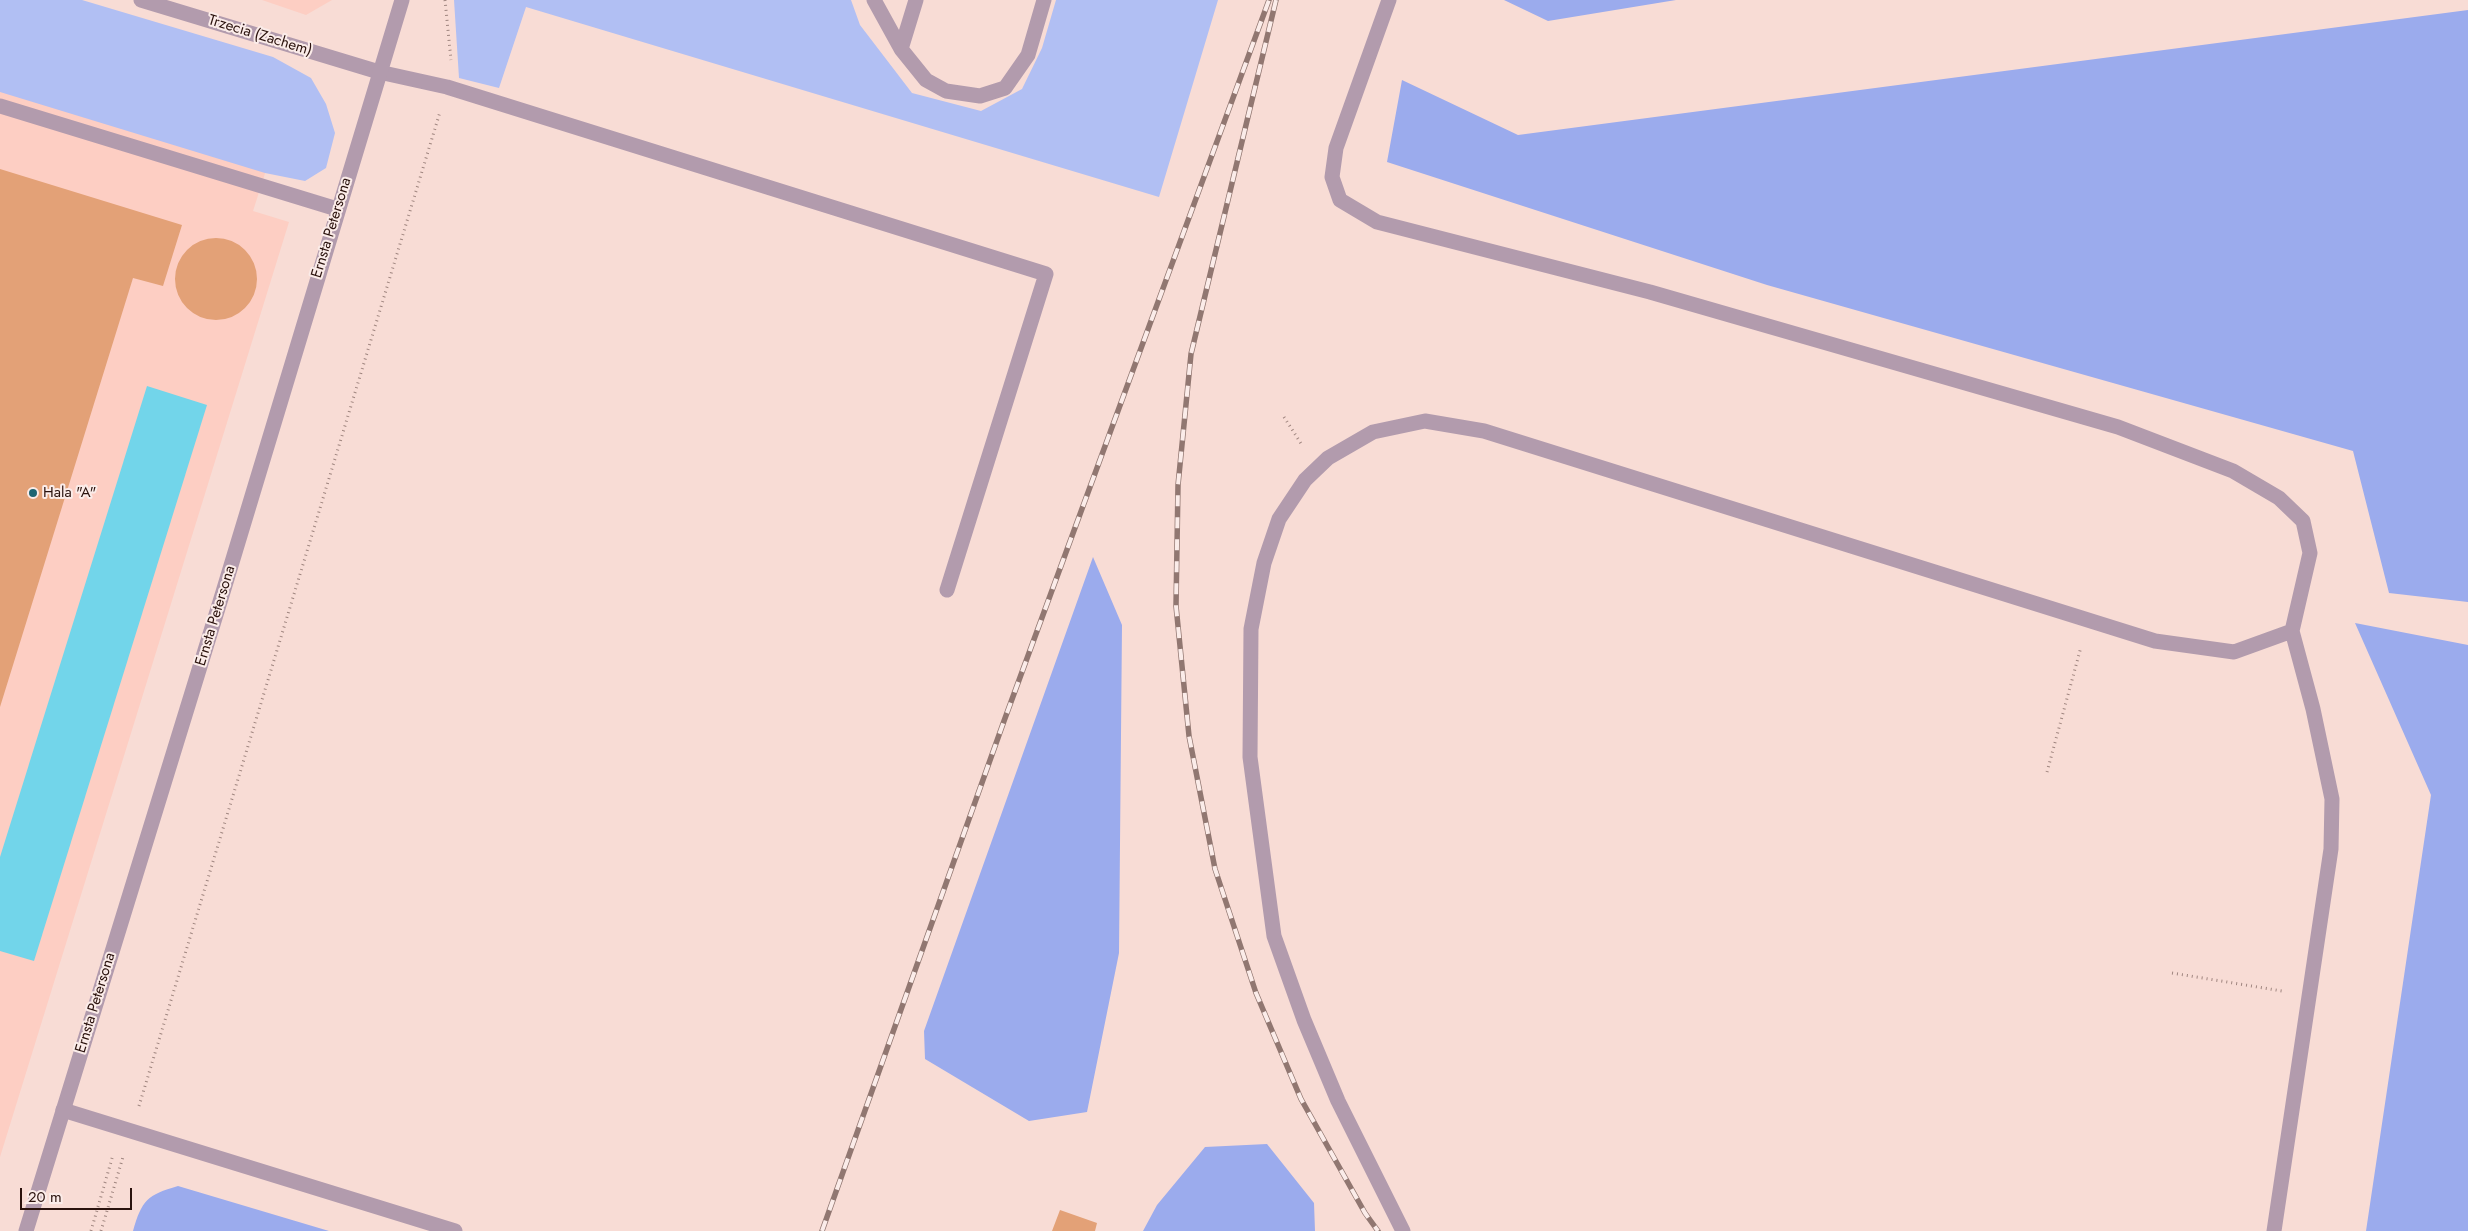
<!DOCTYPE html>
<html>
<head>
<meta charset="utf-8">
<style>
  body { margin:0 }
  #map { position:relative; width:2468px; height:1231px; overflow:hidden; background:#f8dcd5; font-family:Jost,sans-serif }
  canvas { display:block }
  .scale { position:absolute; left:20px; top:1188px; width:112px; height:22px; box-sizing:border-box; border:2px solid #2a120d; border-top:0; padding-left:6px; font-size:15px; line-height:18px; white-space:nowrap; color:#2a120d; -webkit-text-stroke:4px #fbece9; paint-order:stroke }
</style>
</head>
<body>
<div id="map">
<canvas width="2468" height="1231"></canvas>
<div class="scale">20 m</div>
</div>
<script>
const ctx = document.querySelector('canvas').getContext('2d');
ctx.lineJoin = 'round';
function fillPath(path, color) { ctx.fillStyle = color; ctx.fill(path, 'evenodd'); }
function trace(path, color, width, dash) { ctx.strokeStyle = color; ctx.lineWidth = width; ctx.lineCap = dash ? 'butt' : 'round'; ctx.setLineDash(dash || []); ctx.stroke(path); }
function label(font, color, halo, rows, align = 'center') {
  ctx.font = font + ' Jost,sans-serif'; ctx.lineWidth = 4; ctx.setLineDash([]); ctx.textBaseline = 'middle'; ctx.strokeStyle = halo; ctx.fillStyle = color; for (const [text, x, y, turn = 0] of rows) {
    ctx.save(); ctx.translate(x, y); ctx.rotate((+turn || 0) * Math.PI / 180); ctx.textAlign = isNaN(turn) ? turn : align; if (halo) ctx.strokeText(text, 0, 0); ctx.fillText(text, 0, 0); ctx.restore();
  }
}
fillPath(new Path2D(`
  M262,0H332L306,15Z
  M0,30L278,133L253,211L289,222L0,1157Z`), '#fdcec3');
fillPath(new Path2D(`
  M0,0H82L273,57L311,78L326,104L335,133L326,168L305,181L265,173L0,92Z
  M454,0H851L860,25L912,93L981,111L1022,89L1042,48L1056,0H1218L1159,197L526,7L499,88L459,78Z`), '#b1bff3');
fillPath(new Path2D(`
  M1504,0H1676L1548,21Z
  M2468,10V602L2389,593L2353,451L1767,285L1387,162L1402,80L1518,135Z
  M1093,557L1122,625L1119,953L1087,1112L1029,1121L925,1059L924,1031Z
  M2355,623L2468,645V1231H2366L2431,795Z
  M1267,1144L1314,1203L1315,1231H1143L1157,1205L1205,1147Z
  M178,1186L329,1231H133C142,1200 147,1195 178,1186Z`), '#9babed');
fillPath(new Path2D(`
  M147,386L207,405L34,961L0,951V857Z`), '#72d5ea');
fillPath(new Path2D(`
  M0,169L182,225L163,286L133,278L0,707Z
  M175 279a41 41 0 1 1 82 0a41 41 0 1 1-82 0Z
  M1060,1210L1097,1223L1095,1231H1052Z`), '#e3a177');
trace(new Path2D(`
  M445,0L451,60
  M1284,417L1302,445
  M2047,772L2081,647
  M2172,973L2282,991
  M139,1106L440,112
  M91,1231L113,1155
  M101,1231L123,1157`), '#9f857f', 3, [1, 4]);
trace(new Path2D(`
  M141,0L379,72L447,87L1046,274L947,590
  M874,0L901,49L926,80L946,91L980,96L1005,88L1028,55L1044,0
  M1389,0L1336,148L1332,177L1340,200L1377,222L1650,292L2118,427L2233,471L2279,498L2303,521L2310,553L2292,631L2313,709L2332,799L2331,849L2274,1231
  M901,49L916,0
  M0,106L337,209
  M63,1110L455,1231
  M1403,1231L1338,1101L1304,1020L1274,936L1250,757L1251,629L1264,563L1279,519L1305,480L1328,458L1373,432L1425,421L1484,431L2155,641L2234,652L2292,631`), '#b29bad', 15);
trace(new Path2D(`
  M26,1231L223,592L402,0`), '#b29bad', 15);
const rail = new Path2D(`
  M1276,0L1191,354L1178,485L1176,606L1189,736L1215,869L1256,993L1301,1099L1365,1213L1378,1231
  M822,1231L1004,721L1269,0`);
trace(rail, '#917771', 5.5);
trace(rail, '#fbece9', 4, [11]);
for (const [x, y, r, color] of [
  [33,493,5,"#1d6573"]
]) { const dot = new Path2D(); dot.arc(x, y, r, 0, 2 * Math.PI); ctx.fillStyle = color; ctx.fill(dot); trace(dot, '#fbece9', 2); }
label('15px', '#2a120d', '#fbece9', [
  ["Trzecia (Zachem)",260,36,17],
  ["Ernsta Petersona",332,228,-73],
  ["Ernsta Petersona",216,616,-73],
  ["Ernsta Petersona",96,1003,-73]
]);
label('15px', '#2a120d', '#fbece9', [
  ["Hala \"A\"",43,493]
], 'left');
</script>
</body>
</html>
